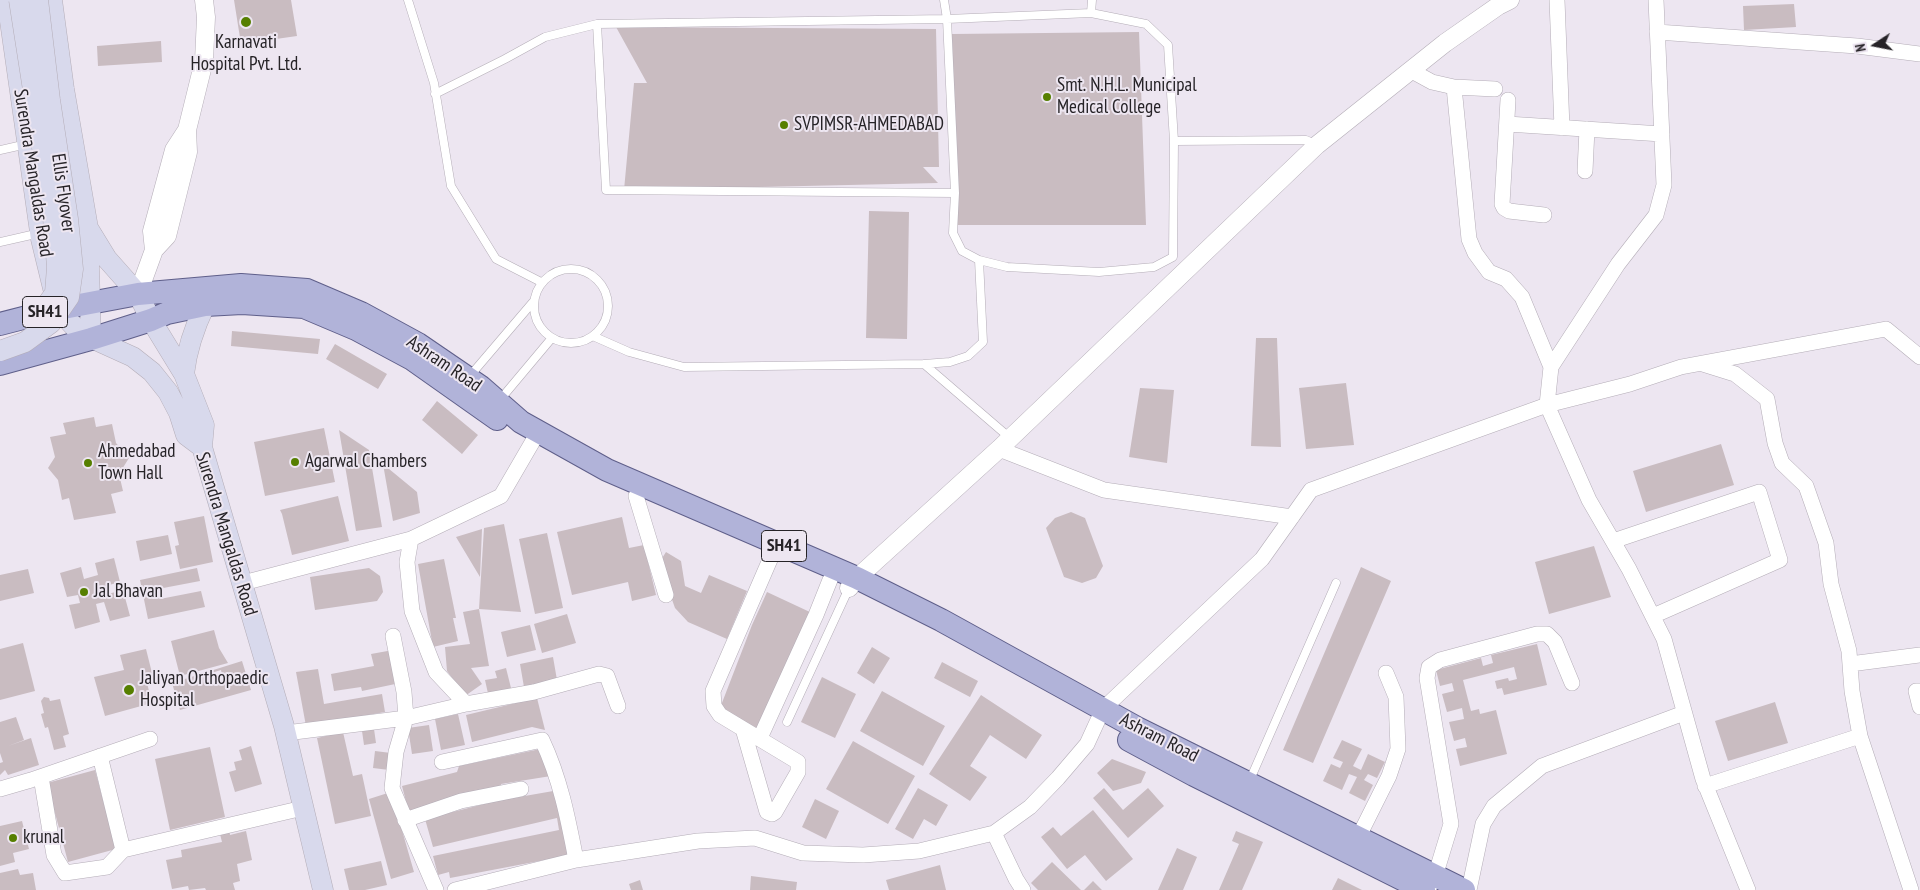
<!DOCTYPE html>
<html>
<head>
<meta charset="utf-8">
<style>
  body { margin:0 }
  #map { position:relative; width:1920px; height:890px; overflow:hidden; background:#ede6f1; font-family:"PT Sans Narrow",sans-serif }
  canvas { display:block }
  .north { position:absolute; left:1850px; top:20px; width:50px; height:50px; -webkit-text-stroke:4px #ede6f1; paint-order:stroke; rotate:259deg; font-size:14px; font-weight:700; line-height:20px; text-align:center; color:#262327 }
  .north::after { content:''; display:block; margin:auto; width:18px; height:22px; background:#262327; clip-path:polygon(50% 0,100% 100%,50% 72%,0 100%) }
</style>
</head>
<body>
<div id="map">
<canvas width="1920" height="890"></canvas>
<div class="north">N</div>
</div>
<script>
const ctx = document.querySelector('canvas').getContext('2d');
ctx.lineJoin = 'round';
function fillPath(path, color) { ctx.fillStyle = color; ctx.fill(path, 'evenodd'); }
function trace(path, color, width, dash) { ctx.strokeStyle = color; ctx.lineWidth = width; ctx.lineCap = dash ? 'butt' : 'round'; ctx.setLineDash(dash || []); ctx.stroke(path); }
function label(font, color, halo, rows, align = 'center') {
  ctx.font = font + ' "PT Sans Narrow",sans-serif'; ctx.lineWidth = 4; ctx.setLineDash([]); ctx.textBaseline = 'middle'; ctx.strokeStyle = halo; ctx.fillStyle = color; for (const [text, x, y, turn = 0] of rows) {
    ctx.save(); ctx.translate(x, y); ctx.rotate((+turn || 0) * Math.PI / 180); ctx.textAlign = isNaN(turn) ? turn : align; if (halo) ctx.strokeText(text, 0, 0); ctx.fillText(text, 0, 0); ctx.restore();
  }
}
fillPath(new Path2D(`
  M234,0H291L297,36L241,44Z
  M1794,4L1796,27L1744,30L1743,6Z
  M616,27L936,29L939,167H923L938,183L624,190L634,83H647Z
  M1139,32L1146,225H955L952,34Z
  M161,41L162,62L98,66L97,46Z
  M869,211L909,212L907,339L866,338Z
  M232,331L320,339L318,354L231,346Z
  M1256,338H1277L1281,447L1251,446Z
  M335,344L387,374L378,389L326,359Z
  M1346,383L1354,445L1306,449L1299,388Z
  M1140,388L1174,390L1167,463L1129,457Z
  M437,401L478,435L462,454L422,420Z
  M94,417L96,427L112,424L116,443L129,458L119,474L123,491L111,494L116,513L74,520L69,498L62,500L58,480L48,468L55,457L50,437L66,434L63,423Z
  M324,428L335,482L265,496L254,442Z
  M339,430L369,450L382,527L356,531Z
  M1721,444L1734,485L1646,512L1633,471Z
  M383,464L417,492L420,513L393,521Z
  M338,496L349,541L292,555L282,514L280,510Z
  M1071,512L1085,518L1103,566L1096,578L1082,583L1064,577L1046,528L1055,518Z
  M204,516L213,562L180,569L175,546L179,545L174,522Z
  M622,517L629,548L644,545L656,595L632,601L628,582L572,595L557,532Z
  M504,524L521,612L479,609L484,528Z
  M482,529L480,577L456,537Z
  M547,533L563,608L535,614L519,539Z
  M168,535L172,554L140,561L136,541Z
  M1594,546L1611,597L1549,614L1535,562Z
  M666,552L681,561L685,586L701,593L709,575L747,591L727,639L688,622L675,608L659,563Z
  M114,558L120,582L102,587L104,595L123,590L130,616L110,621L104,602L96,604L100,622L75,629L69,605L80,603L78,595L67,597L60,573L81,567L84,579L98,575L95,563Z
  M444,559L456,618H453L458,641L433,647L418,564Z
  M1361,567L1391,581L1313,763L1283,750Z
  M197,568L200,581L158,589L160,599L201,591L205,607L148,619L140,580Z
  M369,568L380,576L383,592L377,601L315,610L310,577Z
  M28,569L34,593L0,601V575Z
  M767,592L812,613L758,729L720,708L752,625Z
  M479,609L489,666L471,668L482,684L465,696L447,671L445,647L470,644L463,612Z
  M567,614L576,643L542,653L534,624Z
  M530,625L536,650L507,657L501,632Z
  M214,630L219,648L228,663L180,676L171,641Z
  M23,643L35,691L0,700V649Z
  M1537,644L1547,685L1504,695L1502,688L1497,689L1495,681L1508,678L1509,681L1517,679L1514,667L1463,680L1471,711L1479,709L1480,714L1496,710L1507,754L1460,766L1456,749L1467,747L1465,738L1454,741L1449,722L1464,719L1462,708L1447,712L1442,694L1454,691L1452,683L1440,686L1436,670L1481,658L1483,666L1493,663L1491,655Z
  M872,647L890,658L874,684L857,673Z
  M146,649L153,677L146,679L152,703L105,716L94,677L124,670L120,655Z
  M393,650L400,683L362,691L361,687L334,691L331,674L374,666L371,654Z
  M553,657L557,680L524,687L520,664Z
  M242,661L251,690L180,710L172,683ZM221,670L223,680L211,683L208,674Z
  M942,662L978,681L970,697L934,678Z
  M506,668L512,692L489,698L485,680L497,678L495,671Z
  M318,669L324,704L382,694L385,712L306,726L296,672Z
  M822,677L856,694L835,738L801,722Z
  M882,691L945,726L923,766L860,731Z
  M981,695L1042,735L1026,759L990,735L970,766L987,777L970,801L929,774Z
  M44,697L49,698L50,701L60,699L69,734L63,736L66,747L54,750L48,727L45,728L41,714L44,713L41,701Z
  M537,698L545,730L532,727L472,742L466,715Z
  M1775,702L1788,743L1728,761L1715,721Z
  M458,714L465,745L441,750L435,719Z
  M16,717L24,740L8,746L31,738L39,765L8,775L5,770L0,775V763L3,762L0,753V722Z
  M429,725L433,751L412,754L408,728Z
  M374,729L376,743L364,745L362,731Z
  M343,732L353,776L362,774L371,816L335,824L317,738Z
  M1342,740L1362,749L1353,766L1361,770L1368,754L1385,762L1377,778L1368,774L1364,780L1373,785L1365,801L1349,793L1357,777L1349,774L1342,790L1323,781L1331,764L1340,768L1343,762L1333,758Z
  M853,741L915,776L888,824L826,789Z
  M251,746L262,784L235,792L229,772L236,770L234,762L242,760L239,750Z
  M210,747L225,817L170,830L155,759Z
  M545,748L551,776L501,784L502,789L409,813L402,786L457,772L459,766Z
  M375,751L391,753L389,770L373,768Z
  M1112,759L1146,772L1141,783L1113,791L1097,773Z
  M95,770L116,849L68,862L47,783Z
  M918,788L948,805L936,826L924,819L913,839L895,829Z
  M1104,788L1123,810L1148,788L1164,806L1128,838L1093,798Z
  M559,790L571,855L450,878L449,872L438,875L433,856L559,830L557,818L433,847L425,819L496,801Z
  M391,792L414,872L391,879L369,799Z
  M815,799L839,811L826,839L802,827Z
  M1093,810L1133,859L1106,881L1085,855L1067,869L1041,837L1053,827L1061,836Z
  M22,821L29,849L13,853L15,862L0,866V826Z
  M229,828L230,835L246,831L252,860L237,864L240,881L233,883L235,890H206L205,888L189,890L188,886L172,889L166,860L182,857L181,850L222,842L219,830Z
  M1236,831L1263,842L1242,890H1219L1239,844L1232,841Z
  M1177,848L1197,857L1183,890H1158Z
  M381,861L387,885L365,890H349L344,869Z
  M1052,862L1081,890H1038L1031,883Z
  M940,865L946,890H889L886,880Z
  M18,869L20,875L33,873L36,890H0V873Z
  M751,876L797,882L796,890H750Z
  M1338,878L1362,890H1332Z
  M640,880L643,890H631L629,884Z
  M1093,881L1102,890H1084Z`), '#c9bcc1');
const service = new Path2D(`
  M408,0L434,83L451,186L496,259L541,282
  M944,0L947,19L955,193L953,233L962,251L979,260
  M1092,0L1091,13L1146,24L1168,45L1174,141
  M435,94L505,59L545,37L597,24
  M0,150L27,144
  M955,193L606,190L597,24L947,19L1091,13
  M0,242L40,233
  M534 306a37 37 0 1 1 74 0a37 37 0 1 1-74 0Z
  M595,337L629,352L684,367L924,364L1010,438
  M924,364L950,362L968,356L983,342L979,260L1007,267L1099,272L1154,267L1173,257L1174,141L1306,140L1317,145
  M469,377L533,302
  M499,401L551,339
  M787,722L849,588
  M1249,782L1336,583`);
const minor = new Path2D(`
  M1557,0L1562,128
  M1656,0L1664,185L1656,215L1618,264L1551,367L1547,405L1589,500L1629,569L1664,639L1703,779L1748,890
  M1657,32L1857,46L1920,54
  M1410,70L1432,82L1454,87L1469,239L1475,253L1489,272L1506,279L1522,297L1551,367
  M1454,87L1495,89
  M1508,100L1502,204L1504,208L1509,211L1544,215
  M1507,124L1662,134
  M1585,171L1587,129
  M1703,364L1735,374L1767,399L1775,443L1782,463L1806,486L1826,543L1831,584L1849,651L1852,691L1860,736L1911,890
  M999,449L1104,490L1292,517
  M636,496L666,595
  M411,539L407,562L412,611L436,672L466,704
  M1613,541L1759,492L1780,560L1653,616
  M243,583L411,539L501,496L533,441L540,434
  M393,636L404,692L406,718L396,752L392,788L436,890
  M1850,664L1920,655
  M1920,691H1916L1920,707
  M743,729L767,812L772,814L775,812L798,772V762L720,715L714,706L713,691L772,555
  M286,733L406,718L466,704L534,692L599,674L607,676L618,706
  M760,738L816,615L830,580
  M442,762L542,740C560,778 568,818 576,860
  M41,777L54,855L65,873L107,867L123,850L100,756
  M1705,786L1860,736
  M0,789L31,780L150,739
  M405,820L461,801L521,789
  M994,833L1016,879L1023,890
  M1358,838L1389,776L1398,749L1396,697L1386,673
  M123,850L303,808
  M1433,883L1451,824L1427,678L1429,667L1440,660L1537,634H1547L1555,642L1572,683
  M455,890L576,860L698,841L755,838L803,853L863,855L919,851L994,833L1030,807L1058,778L1087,744L1103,709L1262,559L1311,490L1547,405L1630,384L1681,367L1886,329L1920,357
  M1469,890L1483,824L1494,806L1542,766L1684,713`);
const tertiary = new Path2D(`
  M154,250L152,231L174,150L187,130
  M138,294L154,250L167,236L188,152L187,130L204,61L206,17L204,0
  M849,588L857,578L999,449L1317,145L1445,43L1498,6L1510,0`);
const secondary = new Path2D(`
  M7,0L41,239L58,309L80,333L133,357L152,372L168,392L179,413L186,435L202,447L284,726L323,890
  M52,0L64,89L88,228L91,339
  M88,228L107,259L138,294L151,320L184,374L204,425L202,447
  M184,374C187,348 194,328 205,305`);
const primary = new Path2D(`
  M0,324L58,309L138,294L241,285L307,290L361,313L418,344L481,387L521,422L607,470L857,578L941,620L1137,728L1464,890
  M0,364L91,339L151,320L167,313L205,305L242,303L304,307L356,329L412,359L497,419
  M1129,740L1194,775L1424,890`);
trace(service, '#b4adb7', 9);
trace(minor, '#b4adb7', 16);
trace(tertiary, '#b4adb7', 19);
trace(secondary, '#b4adb7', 21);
trace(primary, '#5f5f8a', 24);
trace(service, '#fff', 8);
trace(minor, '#fff', 15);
trace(tertiary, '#fff', 18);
trace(secondary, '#d8d9ec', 20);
trace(primary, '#b1b3d9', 22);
const secondaryBridge = new Path2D(`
  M19,0L53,218L57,267L55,293L40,314
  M0,351L25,342L51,323L69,297L73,269L68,219L50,100L38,0`);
trace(secondaryBridge, '#b4adb7', 21, []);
trace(secondaryBridge, '#d8d9ec', 20);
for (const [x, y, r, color] of [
  [246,22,6,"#567f00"],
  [1047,97,5,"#567f00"],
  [784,125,5,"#567f00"],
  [295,462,5,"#567f00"],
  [88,463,5,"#567f00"],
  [84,592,5,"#567f00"],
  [129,690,6,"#567f00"],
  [13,838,5,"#567f00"]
]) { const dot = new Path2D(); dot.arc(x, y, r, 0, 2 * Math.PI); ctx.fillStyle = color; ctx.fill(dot); trace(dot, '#ede6f1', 2); }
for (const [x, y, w] of [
  [45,312,45],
  [784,546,45]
]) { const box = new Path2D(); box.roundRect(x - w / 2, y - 15.5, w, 31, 4); ctx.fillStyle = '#ede6f1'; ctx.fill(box); trace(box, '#262327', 1); }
label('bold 18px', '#262327', null, [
  ["SH41",45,312],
  ["SH41",784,546]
]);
label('19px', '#262327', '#ede6f1', [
  ["Karnavati",246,43,"center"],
  ["Hospital Pvt. Ltd.",246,65,"center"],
  ["Smt. N.H.L. Municipal",1057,86],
  ["Medical College",1057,108],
  ["SVPIMSR-AHMEDABAD",794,125],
  ["Ahmedabad",98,452],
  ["Town Hall",98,474],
  ["Agarwal Chambers",305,462],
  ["Jal Bhavan",94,592],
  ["Jaliyan Orthopaedic",140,679],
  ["Hospital",140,701],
  ["krunal",23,838]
], 'left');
label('19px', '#262327', '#ede6f1', [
  ["Surendra Mangaldas Road",33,173,81],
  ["Ellis Flyover",63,193,82],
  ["Ashram Road",444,364,34],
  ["Surendra Mangaldas Road",226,534,73],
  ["Ashram Road",1159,738,27]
]);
</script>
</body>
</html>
